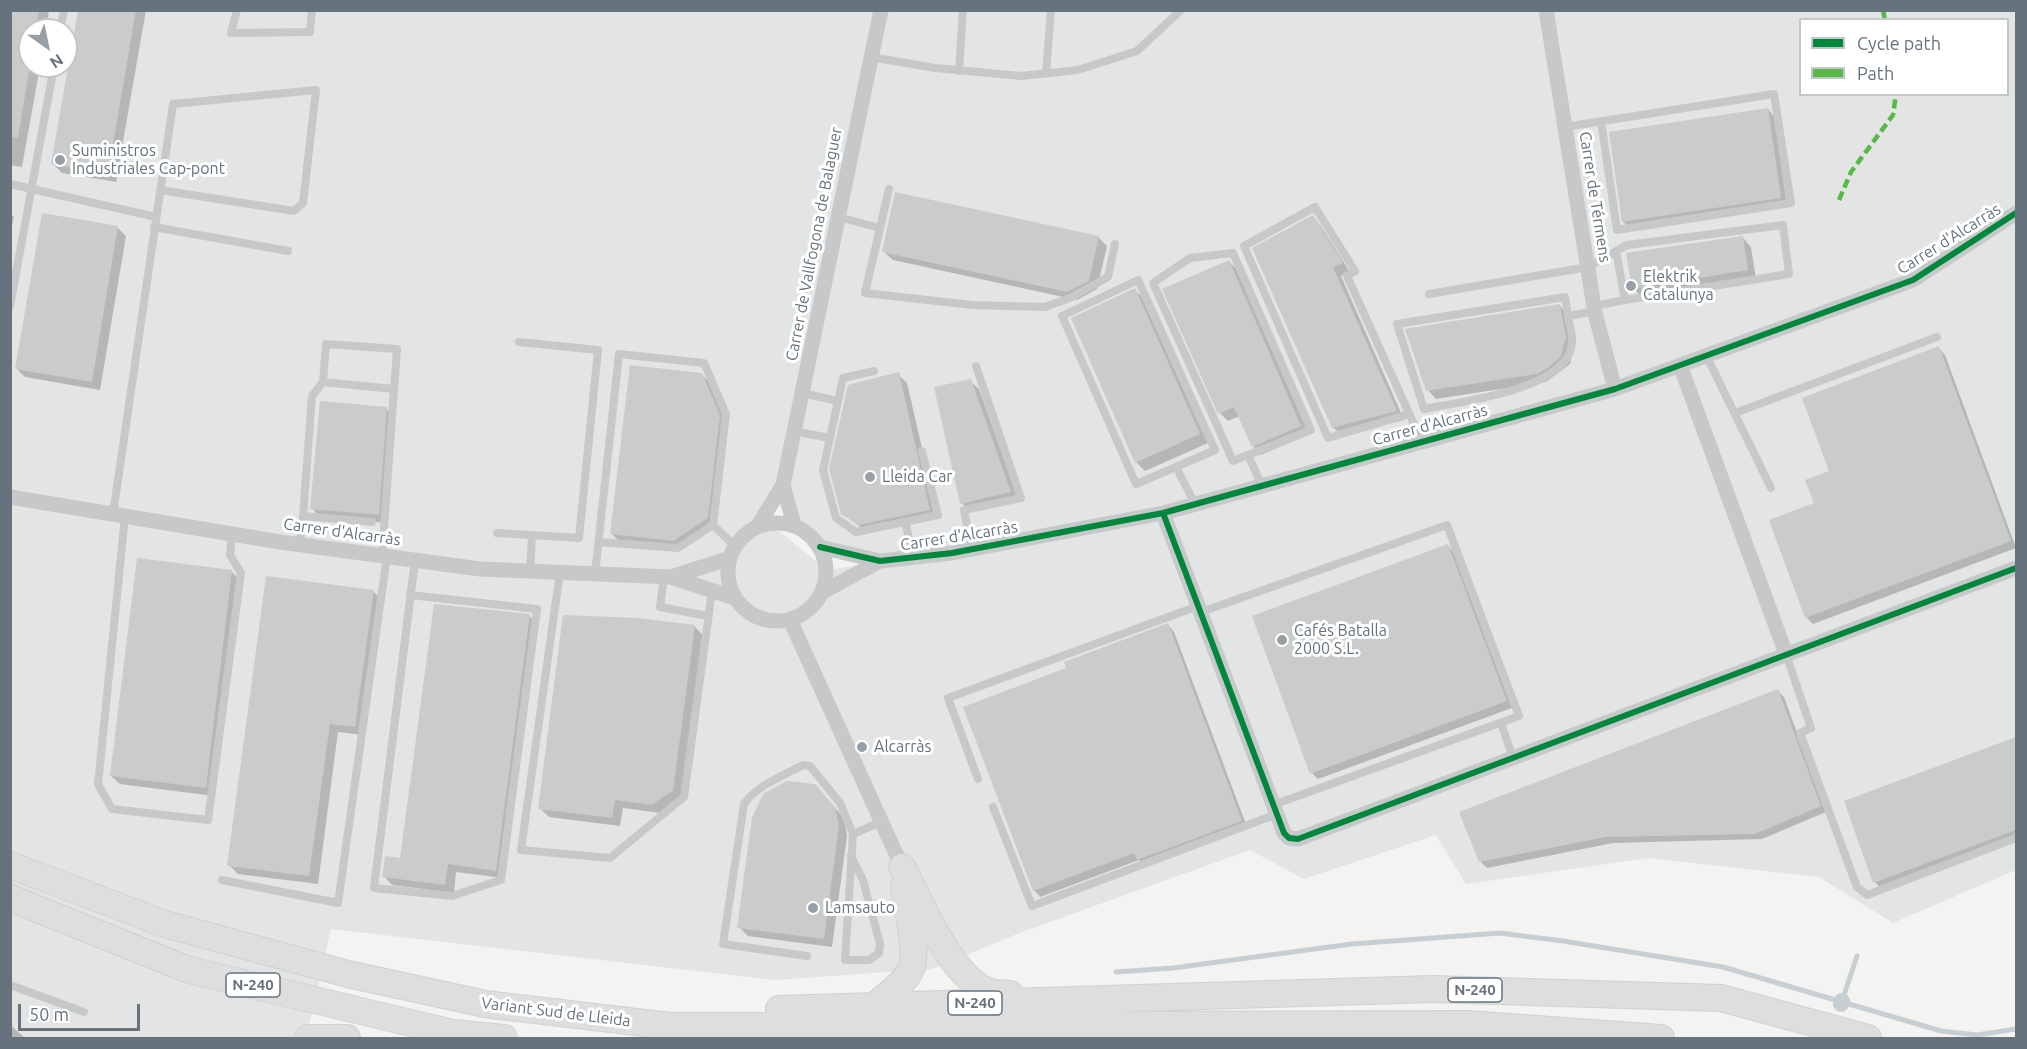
<!DOCTYPE html>
<html>
<head>
<meta charset="utf-8">
<style>
  body { margin:0 }
  #map { position:relative; width:2027px; height:1049px; overflow:hidden; background:#f3f3f1; font-family:Ubuntu,sans-serif }
  canvas { display:block }
  .frame { position:absolute; inset:0; border:12px solid #66737e; pointer-events:none }
  .legend { position:absolute; left:1799px; top:18px; width:210px; height:78px; box-sizing:border-box; background:#fff; border:2px solid #c2c7cb; margin:0; padding:8px 10px; list-style:none; font-size:18px; color:#66737e }
  .legend li { display:flex; align-items:center; gap:12px; height:30px }
  .legend b { width:30px; border:2px solid #c2c7cb }
  .north { position:absolute; left:18px; top:18px; width:60px; height:60px; box-sizing:border-box; background:#fff; border:2px solid #c2c7cb; border-radius:50%; rotate:147deg; font-size:16px; font-weight:700; line-height:24px; text-align:center; color:#66737e }
  .north::after { content:''; display:block; margin:auto; width:21px; height:27px; background:#97a0a6; clip-path:polygon(50% 0,100% 100%,50% 72%,0 100%) }
  .scale { position:absolute; left:18px; top:1004px; width:122px; height:27px; box-sizing:border-box; border:3px solid #66737e; border-top:0; padding-left:8px; font-size:18px; line-height:21px; white-space:nowrap; color:#66737e; -webkit-text-stroke:4px #fff; paint-order:stroke }
</style>
</head>
<body>
<div id="map">
<canvas width="2027" height="1049"></canvas>
<div class="frame"></div>
<ul class="legend">
<li><b style="height:8px;background:#00873e"></b>Cycle path</li>
<li><b style="height:8px;background:#58b947"></b>Path</li>
</ul>
<div class="north">N</div>
<div class="scale">50 m</div>
</div>
<script>
const ctx = document.querySelector('canvas').getContext('2d');
ctx.lineJoin = 'round';
function fillPath(path, color) { ctx.fillStyle = color; ctx.fill(path, 'evenodd'); }
function trace(path, color, width, dash) { ctx.strokeStyle = color; ctx.lineWidth = width; ctx.lineCap = dash ? 'butt' : 'round'; ctx.setLineDash(dash || []); ctx.stroke(path); }
function label(font, color, halo, rows, align = 'center') {
  ctx.font = font + ' Ubuntu,sans-serif'; ctx.lineWidth = 6; ctx.setLineDash([]); ctx.textBaseline = 'middle'; ctx.strokeStyle = halo; ctx.fillStyle = color; for (const [text, x, y, turn = 0] of rows) {
    ctx.save(); ctx.translate(x, y); ctx.rotate((+turn || 0) * Math.PI / 180); ctx.textAlign = isNaN(turn) ? turn : align; if (halo) ctx.strokeText(text, 0, 0); ctx.fillText(text, 0, 0); ctx.restore();
  }
}
fillPath(new Path2D(`
  M10,11H2016V870L1893,923L1819,877L1648,858L1466,884L1436,835L1304,879L1250,850L1022,932L932,969L775,980L331,929L306,1038H11ZM1800,20H2008V94H1800ZM30,30H66V66H30ZM845,178L788,483L801,528L832,550L904,558L827,570L769,523Z`), '#e3e4e4');
fillPath(new Path2D(`
  M10,10H49L46,30H30V66H40L22,167L10,165Z
  M79,10H146L116,182L62,173L53,164Z
  M1768,109L1774,116L1787,205L1630,228L1623,222Z
  M10,214L14,217L10,235Z
  M1313,217L1321,226L1350,272L1341,276L1404,420L1342,436L1333,427Z
  M117,227L126,236L100,390L25,377L16,368Z
  M1098,237L1107,246L1097,289L1077,300L893,260L884,252Z
  M1743,238L1751,247L1756,279L1642,297L1633,288Z
  M1229,261L1237,270L1309,434L1261,455L1253,446L1240,416L1228,421L1220,413Z
  M1135,290L1144,299L1208,443L1145,471L1136,462Z
  M1559,305L1568,314L1574,346L1570,364L1546,382L1436,399L1428,390Z
  M1939,348L1945,355L2016,548L1813,624L1806,617L1815,504L1831,472Z
  M701,374L710,383L728,425L716,527L682,549L621,543L612,534Z
  M898,374L907,383L938,518L869,533L843,514Z
  M970,381L979,389L1019,501L970,512L962,503Z
  M386,409L395,418L387,523L320,517L312,508Z
  M1447,545L1454,552L1512,708L1318,779L1312,773Z
  M232,572L241,581L214,796L120,784L111,776Z
  M373,591L382,600L363,735L338,732L318,884L238,874L229,865Z
  M529,616L538,624L504,878L456,872L454,893L392,885L384,876L402,860Z
  M1168,625L1174,632L1247,827L1145,866L1139,860L1040,897L1034,890L1068,669Z
  M694,626L703,635L682,799L660,813L623,808L620,826L549,817L540,808Z
  M1777,690L1784,697L1826,812L1762,839L1613,843L1487,868L1480,861Z
  M2016,738V838L1881,889L1875,882L1846,802Z
  M823,795L844,818L847,836L832,947L748,936L739,927Z
  M10,1025L23,1036V1038H10Z`), '#0003');
trace(new Path2D(`
  M1116,972L1173,968L1352,944L1500,933L1563,941L1723,967L1941,1031L1977,1035L2016,1029
  M1842,1001L1857,956`), '#c8cfd2', 5);
trace(new Path2D(`
  M1841,1004L1842,1001`), '#c8cfd2', 16);
fillPath(new Path2D(`
  M10,10H39L36,30H30V65L18,138L10,137Z
  M78,10H136L108,174L51,164Z
  M1768,108L1781,198L1622,222L1609,132Z
  M895,192L1099,236L1089,281L1067,292L882,252Z
  M42,213L118,226L92,382L15,369Z
  M1313,215L1343,263L1333,267L1397,411L1332,428L1252,248Z
  M1743,236L1748,270L1632,289L1626,253Z
  M1229,260L1301,426L1252,447L1234,407L1218,414L1162,289Z
  M1135,288L1200,434L1135,463L1071,318Z
  M1560,304L1566,337L1561,356L1549,367L1537,374L1426,391L1405,329Z
  M1939,346L2011,541L1805,618L1769,520L1814,503L1805,480L1829,471L1802,398Z
  M630,365L702,373L720,415L708,518L673,541L610,534Z
  M899,372L930,510L859,525L841,514L829,469L848,385Z
  M971,379L1011,492L960,504L934,387Z
  M320,401L387,407L379,515L310,509Z
  M1448,544L1507,701L1310,774L1252,616Z
  M137,558L232,570L206,788L110,776Z
  M266,576L374,590L355,727L330,724L309,876L227,866Z
  M434,604L530,614L496,871L448,864L445,885L382,877L385,856L400,858Z
  M563,615L638,618L695,625L673,791L651,805L615,800L612,818L538,809Z
  M1168,623L1242,821L1137,860L1134,853L1033,891L963,707L1066,668L1064,662Z
  M1778,689L1821,806L1755,834L1606,837L1479,862L1459,812Z
  M2016,737V830L1873,883L1844,801Z
  M787,781L815,784L835,807L839,826L824,939L737,928L752,818L763,794Z`), '#cacbcb');
const trunk = new Path2D(`
  M10,865L165,924L348,974L485,1004L670,1026L1468,1024L1661,1038
  M902,867C919,900 953,982 991,992C996,994 1004,993 1010,994
  M10,898L189,970L453,1033L504,1038
  M874,1006C886,996 904,984 911,969C918,954 907,904 904,886
  M779,1009L1433,989L1721,998L1868,1038
  M308,1038H347`);
trace(trunk, '#d0d1d1', 28);
trace(new Path2D(`
  M237,10L231,33L310,32L312,10
  M60,30L64,10
  M871,57L935,68L1021,76L1078,70L1137,51L1181,10
  M959,71L963,10
  M1046,73L1051,10
  M1565,127L1774,94L1791,203L1617,230L1601,121
  M10,184L156,217
  M838,217L880,228L865,293L972,305L1045,307L1070,298L1108,277L1115,244
  M154,227L288,251
  M880,228L889,189
  M1429,294L1588,267L1627,245L1783,225L1789,274L1625,300L1616,251
  M10,306L54,66
  M1594,306L1625,300
  M1568,316C1569,324 1573,335 1572,343C1569,390 1459,402 1424,409L1397,324L1565,297L1568,316L1595,311
  M1706,355L1771,488
  M874,371L843,378L823,470L836,518L856,532L938,515L922,451
  M323,382L326,344L397,349L394,389
  M802,393L838,401
  M1735,413L1937,337
  M1409,414L1328,438L1244,246L1315,207L1355,271L1347,276L1422,442
  M794,431L829,438
  M1248,455L1233,461L1153,283L1190,258L1233,253L1311,430L1248,455L1262,486
  M1176,467L1136,484L1062,316L1138,280L1215,450L1176,467L1195,504
  M113,514L173,104L316,90L303,203L294,211L160,190
  M125,516L98,784L112,809L208,820L241,573L230,555L232,534
  M372,522L303,516L312,396L323,382L394,389L382,556
  M905,522L914,557
  M713,525L736,547
  M497,533L579,538L598,350L519,342
  M599,542L678,548L713,525
  M300,545L303,516
  M972,549L964,510L1021,498L976,366
  M530,571L532,535
  M560,572L521,850L610,858L684,797L712,591
  M595,574L619,354L704,363L726,414L713,525
  M664,577L660,607L708,616
  M410,595L537,609L501,880L452,896L374,888L415,560
  M1201,612L1447,525L1519,716L1273,805
  M1786,654L1811,728L1800,733L1857,887L1867,895L2016,838
  M1501,723L1513,758
  M978,779L948,698L1198,606
  M993,807L1032,906L1277,814
  M851,856L863,880L880,944L879,953L869,960H845L853,834
  M222,880L338,903L387,556
  M807,956L723,944L744,804C757,785 783,776 803,765L810,766L840,803L853,834L881,822
  M10,985L84,1012`), '#c7c8c9', 8);
trace(new Path2D(`
  M1546,10L1595,313L1615,389
  M1680,365L1786,654
  M783,485L794,525
  M10,497L280,542L480,569L671,577L735,598
  M1163,513L1284,833L1289,838L1298,839L2016,568
  M728 572a49 49 0 1 1 98 0a49 49 0 1 1-98 0Z
  M757,527L783,485L881,10
  M820,547L880,561L952,553L1163,513L1615,389L1913,280L2016,213
  M671,577L730,558
  M823,592L880,561
  M790,620L902,867`), '#c7c8c9', 15);
trace(trunk, '#dddedd', 26);
trace(new Path2D(`
  M1883,10L1885,20
  M1839,200L1851,172L1893,115L1896,94`), '#58b947', 4.5, [9, 4.5]);
trace(new Path2D(`
  M1163,513L1284,833L1289,838L1298,839L2016,568
  M820,547L880,561L952,553L1163,513L1615,389L1913,280L2016,213`), '#00873e', 6);
for (const [x, y, r, color] of [
  [60,160,6,"#97a0a6"],
  [1631,286,6,"#97a0a6"],
  [870,477,6,"#97a0a6"],
  [1282,640,6,"#97a0a6"],
  [862,747,6,"#97a0a6"],
  [813,908,6,"#97a0a6"]
]) { const dot = new Path2D(); dot.arc(x, y, r, 0, 2 * Math.PI); ctx.fillStyle = color; ctx.fill(dot); trace(dot, '#fff', 2); }
for (const [x, y, w] of [
  [253,985,54],
  [1475,990,54],
  [975,1003,54]
]) { const box = new Path2D(); box.roundRect(x - w / 2, y - 12, w, 24, 4.5); ctx.fillStyle = '#fff'; ctx.fill(box); trace(box, '#66737e', 1.5); }
label('bold 15px', '#66737e', null, [
  ["N-240",253,985],
  ["N-240",1475,990],
  ["N-240",975,1003]
]);
label('16px', '#66737e', '#fff', [
  ["Suministros",72,151],
  ["Industriales Cap-pont",72,169],
  ["Elektrik",1643,277],
  ["Catalunya",1643,295],
  ["Lleida Car",882,477],
  ["Cafés Batalla",1294,631],
  ["2000 S.L.",1294,649],
  ["Alcarràs",874,747],
  ["Lamsauto",825,908]
], 'left');
label('16px', '#66737e', '#fff', [
  ["Carrer de Térmens",1595,197,81],
  ["Carrer d'Alcarràs",1949,239,-32],
  ["Carrer de Vallfogona de Balaguer",814,244,-79],
  ["Carrer d'Alcarràs",1430,425,-15],
  ["Carrer d'Alcarràs",342,532,8],
  ["Carrer d'Alcarràs",959,536,-9],
  ["Variant Sud de Lleida",556,1012,7]
]);
</script>
</body>
</html>
